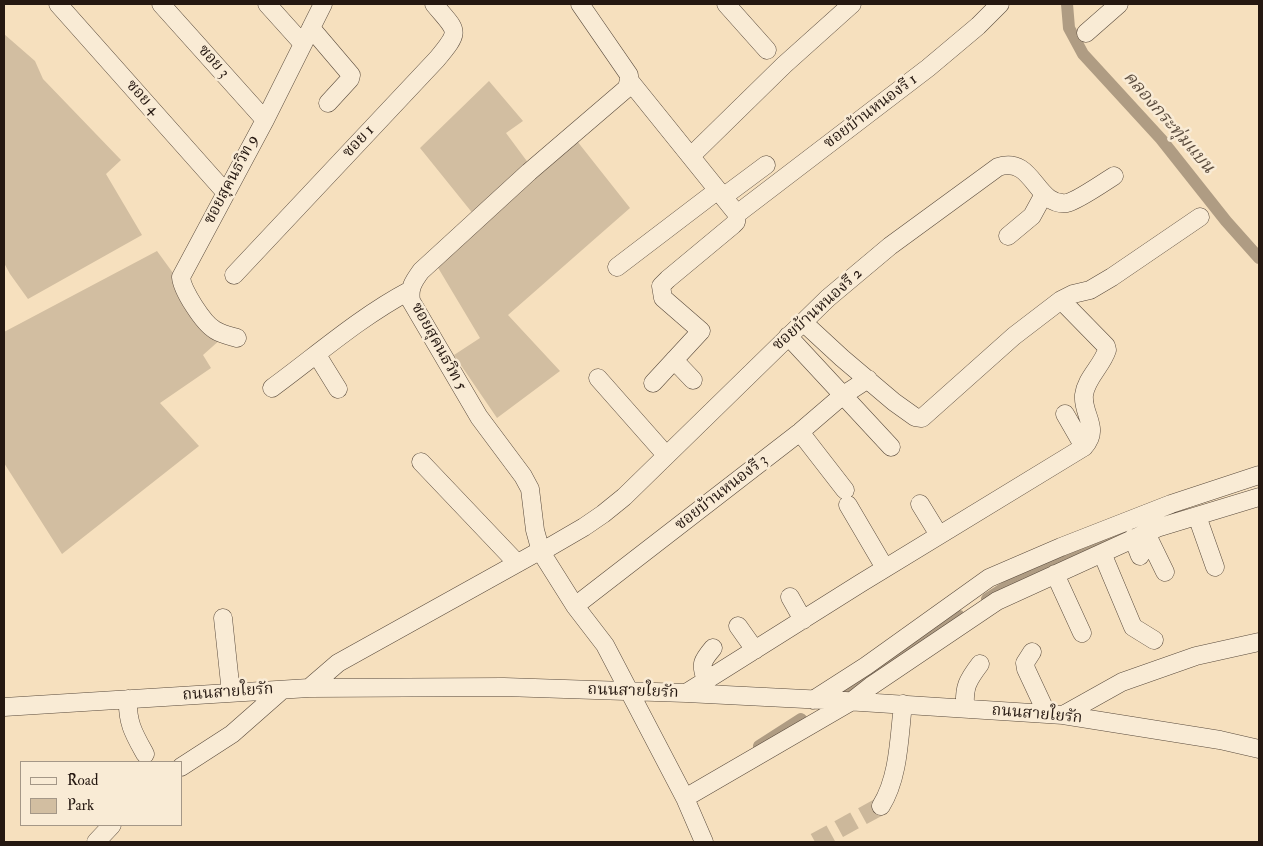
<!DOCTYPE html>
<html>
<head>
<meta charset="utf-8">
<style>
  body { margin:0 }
  #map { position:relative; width:1263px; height:846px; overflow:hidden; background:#f6e0be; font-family:"IM FELL Double Pica",serif }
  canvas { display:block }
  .frame { position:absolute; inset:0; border:5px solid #251811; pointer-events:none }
  .legend { position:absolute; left:20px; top:761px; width:162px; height:65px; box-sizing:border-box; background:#f9ebd5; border:1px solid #a49787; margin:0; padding:6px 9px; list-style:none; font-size:15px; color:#251811 }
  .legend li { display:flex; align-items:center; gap:10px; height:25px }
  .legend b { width:25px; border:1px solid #a49787 }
</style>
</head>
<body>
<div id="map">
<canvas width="1263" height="846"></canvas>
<div class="frame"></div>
<ul class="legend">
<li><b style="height:6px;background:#f9ebd5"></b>Road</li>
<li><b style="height:14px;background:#d2bea1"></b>Park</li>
</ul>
</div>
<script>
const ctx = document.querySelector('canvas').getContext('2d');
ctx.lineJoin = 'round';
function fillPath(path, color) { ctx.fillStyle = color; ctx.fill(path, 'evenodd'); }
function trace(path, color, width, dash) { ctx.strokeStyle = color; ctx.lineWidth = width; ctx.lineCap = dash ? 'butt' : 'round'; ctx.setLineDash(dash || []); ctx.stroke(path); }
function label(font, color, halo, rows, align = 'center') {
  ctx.font = font + ' "IM FELL Double Pica","Noto Serif Thai",serif'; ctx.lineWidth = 5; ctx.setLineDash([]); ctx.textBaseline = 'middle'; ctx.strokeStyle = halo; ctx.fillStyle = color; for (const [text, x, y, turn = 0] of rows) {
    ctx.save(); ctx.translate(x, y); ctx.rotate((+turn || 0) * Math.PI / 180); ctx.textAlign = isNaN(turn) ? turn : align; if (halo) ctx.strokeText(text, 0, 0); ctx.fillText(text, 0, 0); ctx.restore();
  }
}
fillPath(new Path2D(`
  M4,34L35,61L43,79L121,160L106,174L142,235L28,299L10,274L4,263Z
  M489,81L523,121L506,133L529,164L474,215L420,148Z
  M577,141L630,208L508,315L560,371L497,418L454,355L480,338L437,266Z
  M157,251L221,339L203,355L211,368L160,403L199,446L62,554L4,463V332Z`), '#d2bea1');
trace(new Path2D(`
  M1067,4L1069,28L1083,54L1161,139L1226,221L1259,258
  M987,599C1031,570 1079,550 1129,533
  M846,692L959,616
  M759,746L801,719`), '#af9c83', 12);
trace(new Path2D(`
  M815,842L881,806`), '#ccb89b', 18, [18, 9]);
const minor = new Path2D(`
  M58,4L226,193
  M161,4L265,120
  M267,4L303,44
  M580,4L629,75V80L627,88L529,172L421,271C413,282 409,288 411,301L479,417L523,476L530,489L535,530L541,552L575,606L605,645L685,798L704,842
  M726,4L767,50
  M311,28L351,75L350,79L328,103
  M1086,33L1119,4
  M629,80L737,214L736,222L733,225L668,279L661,286L663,298L701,331L653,383
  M691,156L784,65L852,4
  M723,197L766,165
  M737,214L928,68L978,26L1000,4
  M1008,236L1032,216L1044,194
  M617,267L718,190
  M234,275L437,59C462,29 457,32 434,4
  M803,322L842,358L894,402L915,417L922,418L1014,336L1061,300L1073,294L1090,290L1112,277L1200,217
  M788,336L891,447
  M237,338C230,336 221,334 215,330C203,323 182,290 181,277L265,120L323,4
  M317,355L338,389
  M674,360L693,380
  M598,378L666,455
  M272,388C317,355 360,317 409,291
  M1065,414L1084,447
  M800,432L845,490
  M421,462L517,563
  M920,504L939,535
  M848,505L885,568
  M1197,516L1215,567
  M1146,533L1165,572
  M1133,538L1140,556
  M1102,553L1133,627L1154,640
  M1055,574L1082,633
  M790,597L803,620
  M575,606L800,432L842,396L868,379
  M223,618L231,693
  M738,626L755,650
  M1032,652L1025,663L1026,669L1047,714
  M706,680C700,664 702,661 713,648
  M309,688L338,663L534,554L541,552L584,527L603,514L624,497L828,298L890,246L998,167C1034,155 1035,207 1067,203C1077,201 1103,183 1114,176
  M686,693L861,583L1084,447C1101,428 1082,415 1084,395C1086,378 1102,366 1107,350L1106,346L1061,300
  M128,699C127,723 134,734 145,754
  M813,700L866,666L989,578L1061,547L1171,504L1259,475
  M4,707L309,688L504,687L686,693L845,701L1063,715L1220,740L1259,749
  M965,708C964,687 967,681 980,664
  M1063,715L1122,682L1196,656L1259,642
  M181,767L232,734L282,690
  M685,798L852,701L871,686L997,601L1157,528L1259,497
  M881,806C899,777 899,738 903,704
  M96,842L112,825`);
trace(minor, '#594a3c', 19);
trace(minor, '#f9ebd5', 18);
label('16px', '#251811', '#f9ebd5', [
  ["ซอย 3",213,62,48],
  ["ซอย 4",142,98,48],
  ["ซอยบ้านหนองรี 1",871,112,-37],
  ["ซอย 1",359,142,-47],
  ["ซอยสุคนธวิท 9",232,180,-62],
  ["ซอยบ้านหนองรี 2",818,310,-42],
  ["ซอยสุคนธวิท 5",438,347,61],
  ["ซอยบ้านหนองรี 3",722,493,-38],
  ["ถนนสายใยรัก",633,692,2],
  ["ถนนสายใยรัก",228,693,-4],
  ["ถนนสายใยรัก",1037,715,5]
]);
label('italic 18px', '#5c4d3f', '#f9ebd5', [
  ["คลองกระทุ่มแบน",1168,123,49]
]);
</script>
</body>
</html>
